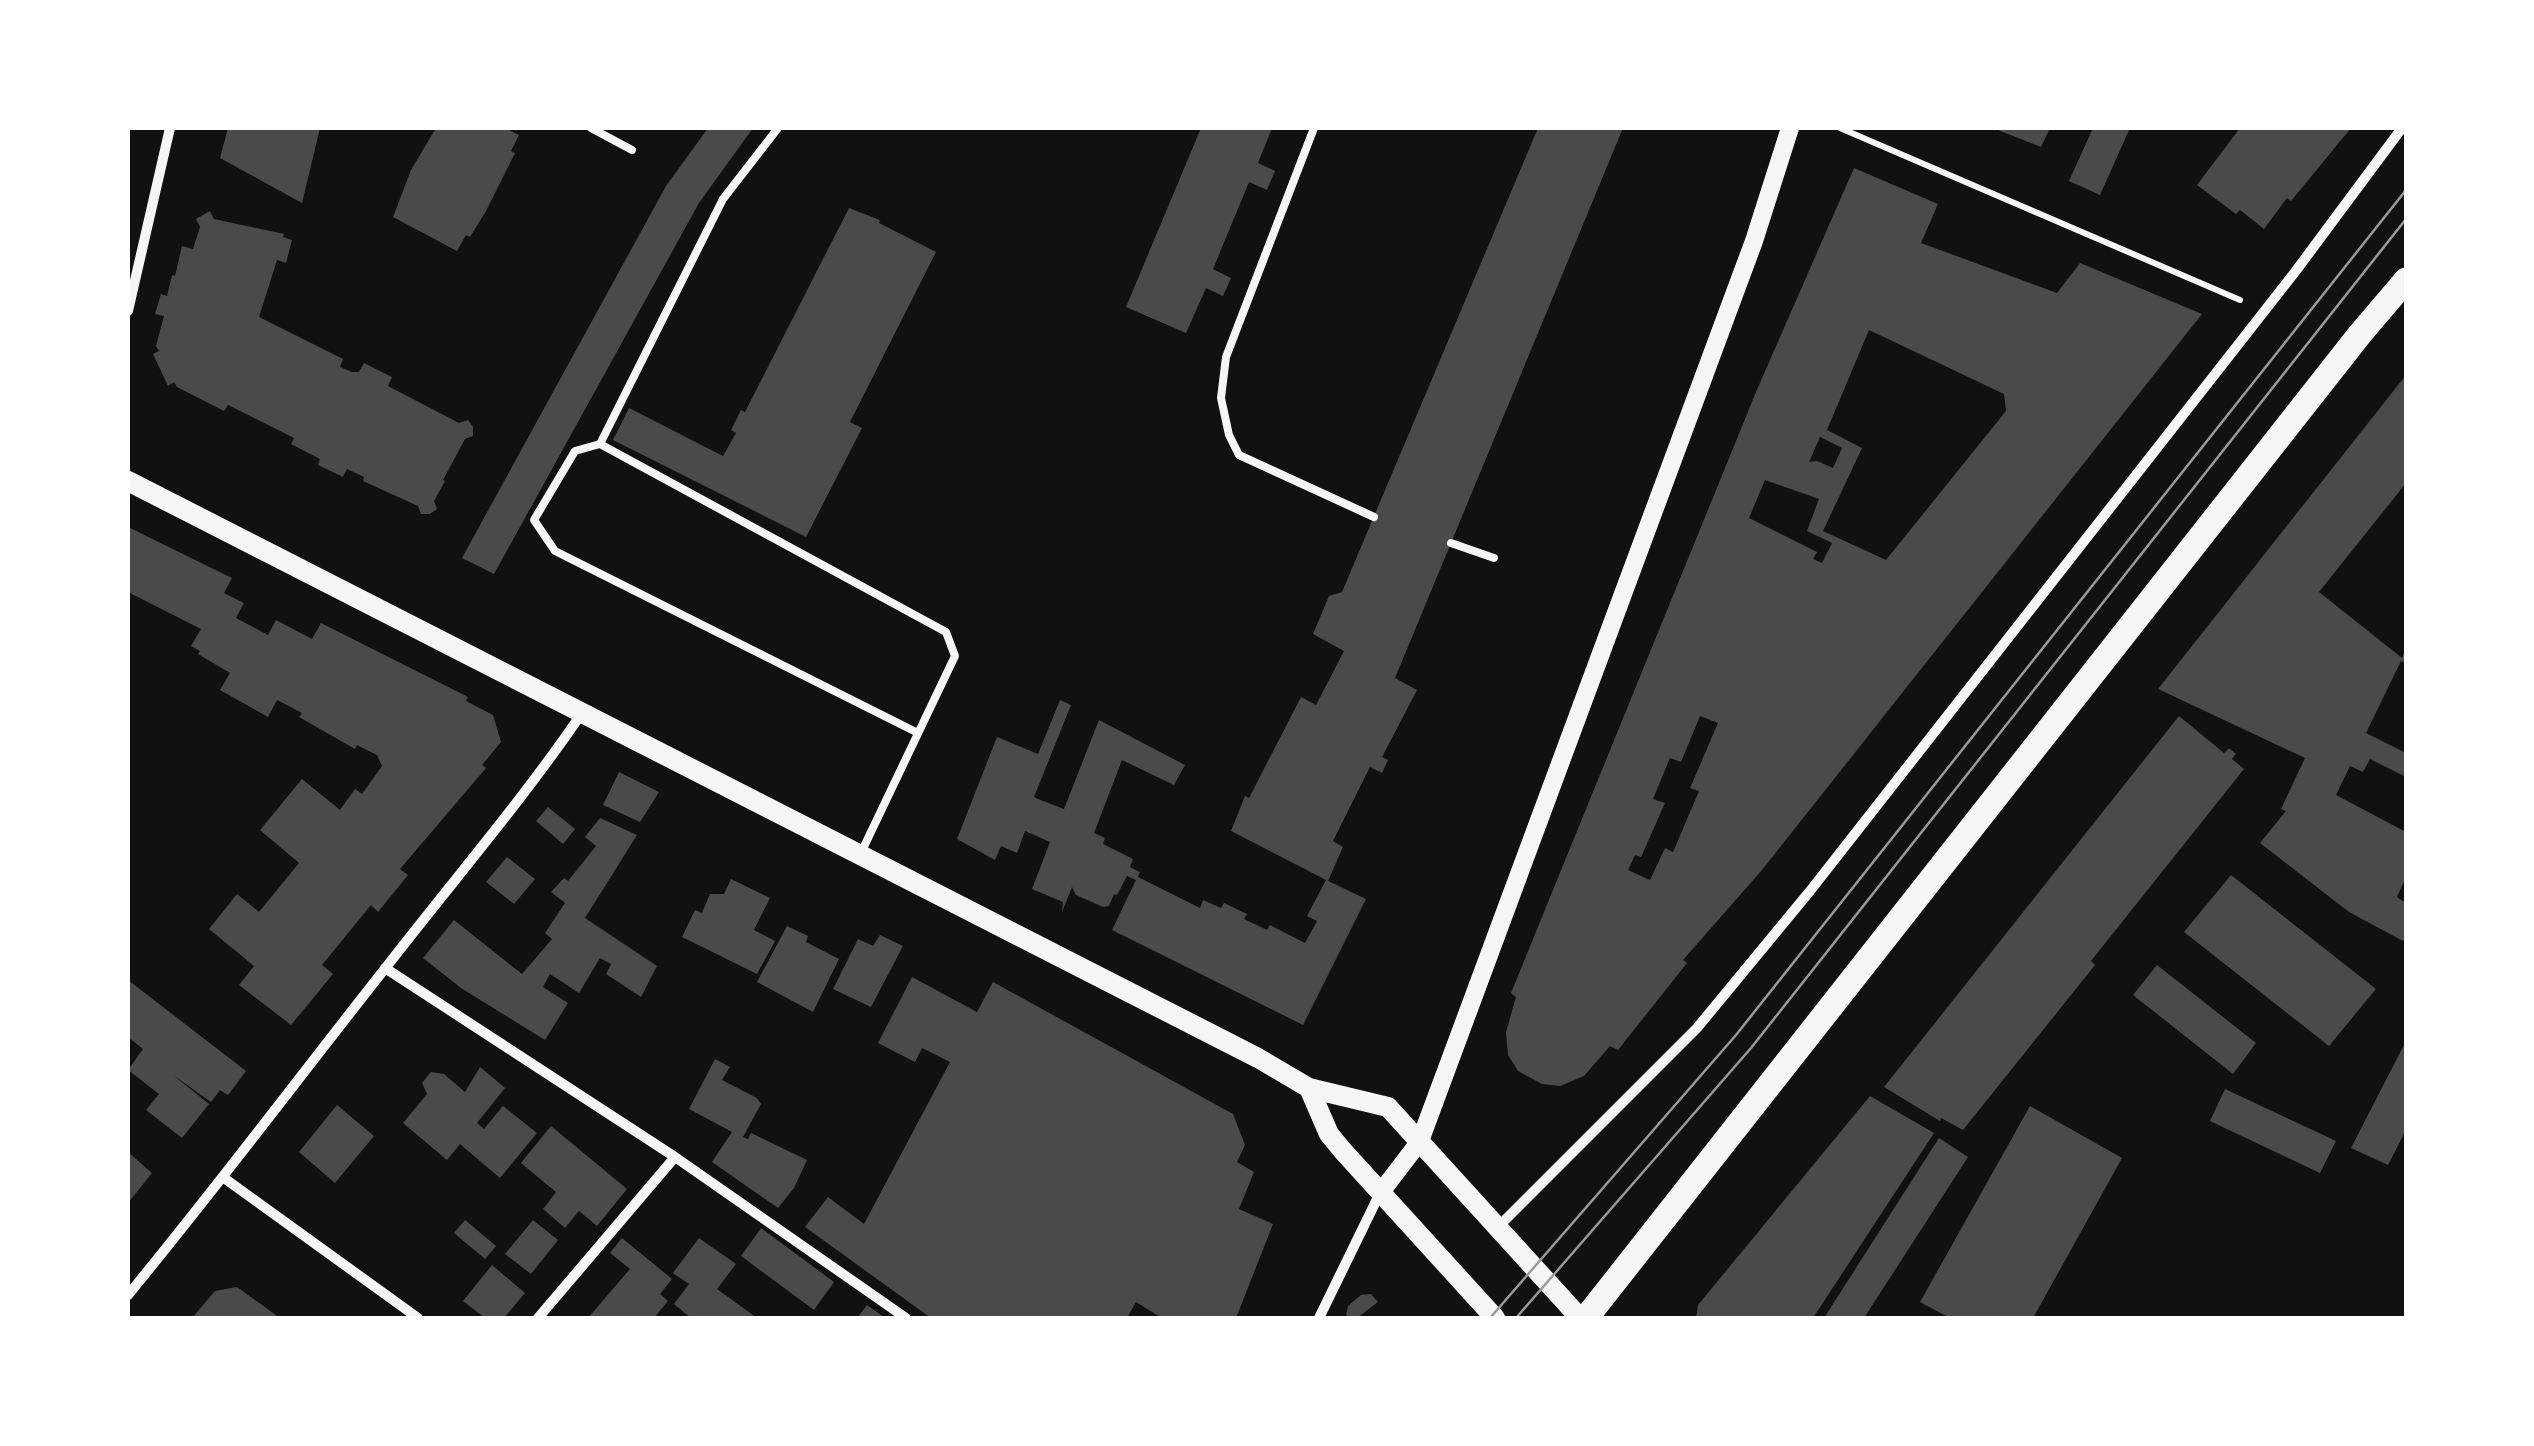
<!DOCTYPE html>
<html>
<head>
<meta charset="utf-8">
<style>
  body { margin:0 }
  #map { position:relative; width:2534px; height:1446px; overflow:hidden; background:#111; font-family:Helvetica,sans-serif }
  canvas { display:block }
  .frame { position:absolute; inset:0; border:130px solid #fff; pointer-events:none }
</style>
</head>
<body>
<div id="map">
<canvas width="2534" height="1446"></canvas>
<div class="frame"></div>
</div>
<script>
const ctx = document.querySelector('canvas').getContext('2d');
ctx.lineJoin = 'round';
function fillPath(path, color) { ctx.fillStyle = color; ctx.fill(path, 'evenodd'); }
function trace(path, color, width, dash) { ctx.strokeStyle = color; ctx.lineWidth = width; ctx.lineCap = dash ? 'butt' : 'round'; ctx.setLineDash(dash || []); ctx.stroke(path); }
fillPath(new Path2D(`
  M228,128H320L302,203L220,158Z
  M436,128H505L519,135L511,151L515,153L486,211L470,237L466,235L457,251L393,217L411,170Z
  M708,128H753L699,203L494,574L462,558L666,186Z
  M1201,128H1272L1258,163L1275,171L1267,190L1249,182L1213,269L1231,278L1223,296L1206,288L1186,333L1126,307Z
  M1538,128H1623L1395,678L1417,690L1382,757L1388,760L1382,773L1370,767L1333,841L1343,847L1328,881L1231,831L1245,796L1249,798L1301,697L1316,705L1344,651L1313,634L1329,596L1342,592Z
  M1993,128H2050L2041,147Z
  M2093,128H2130L2100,195L2069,181Z
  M2240,128H2351L2291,201L2287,198L2264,229L2240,210L2236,214L2197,185Z
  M1854,168L1938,204L1921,243L2057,293L2080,263L2202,314L1762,870L1683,960L1687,963L1618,1050L1610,1046L1584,1076L1560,1086L1542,1084L1518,1071L1508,1055L1506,1032L1516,997L1511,993L1756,392ZM1869,330L2004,394L2006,411L1886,560L1823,531L1862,448L1827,430ZM1820,437L1842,448L1833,468L1817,461L1809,462ZM1765,480L1819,499L1807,531L1832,543L1822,563L1813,559L1817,552L1749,518ZM1700,716L1718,723L1690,788L1699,791L1673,852L1665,848L1650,880L1628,870L1635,855L1641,857L1665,803L1653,799L1670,758L1681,762Z
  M849,208L880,220L879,223L936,252L850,422L862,428L806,537L613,440L629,408L723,456L736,433L731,430L741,410L745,412Z
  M210,211L214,219L284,234L283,237L292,240L286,263L277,260L259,317L343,359L340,367L352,372H359L364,363L392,377L388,386L459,423L468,420L473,427V436L465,439L443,480L445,481L434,501L437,509L430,514H421L418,506L363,481L364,477L347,469L343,477L318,465L320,459L291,444L294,438L228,405L224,411L177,387L174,382L168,386L153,354L159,351L156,346L164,316L155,314L161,294L167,296L172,275L175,276L182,246L193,249L200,227L196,219Z
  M2406,375V483L2319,592L2402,658L2406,649V664L2401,661L2366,733L2406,753V777L2370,759L2363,772L2350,766L2336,795L2406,832V877L2397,897L2406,903V935L2403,941L2349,912L2260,843L2286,811L2281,809L2305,758L2158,689Z
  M128,527L232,578L224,593L244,603L236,618L268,635L276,620L312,639L321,623L468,697L466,701L493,715L501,742L482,765L486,768L400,869L408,875L378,912L371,905L322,965L333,974L291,1025L239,985L254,966L209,929L237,894L259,912L299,863L260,830L302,779L340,810L355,789L362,794L382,766L377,755L357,745L355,749L299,717L302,713L277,700L268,717L220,690L230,673L198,654L200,651L191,646L201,629L128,592Z
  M1060,700L1071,705L1034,797L1038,799L1064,809L1099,720L1185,765L1174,785L1122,760L1094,833L1105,838L1103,844L1133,859L1130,867L1140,872L1138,877L1200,908L1203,900L1221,908L1224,903L1247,914L1244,919L1267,930L1270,925L1305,943L1317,921L1307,916L1326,880L1366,899L1303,1025L1112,930L1136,880L1127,876L1117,895L1114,894L1109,906L1103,907L1076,895L1072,887L1062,912L1063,902L1032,889L1050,842L1025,831L1017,853L1001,846L995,860L957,839L997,737L1038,754Z
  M2179,716L2224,753L2229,748L2236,754L2232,759L2244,769L2091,961L2095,965L1963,1130L1941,1118L1940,1121L1884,1087Z
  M619,772L659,792L640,822L603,805Z
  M548,807L575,829L563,844L536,821Z
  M600,818L637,835L585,918L657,966L641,997L606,974L611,964L600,958L579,993L550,974L543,987L568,1003L545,1040L461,988L423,958L454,920L522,974L552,939L545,933L565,903L551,892L564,878L568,881L596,846L585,837Z
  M507,857L535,879L514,904L486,882Z
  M2231,875L2376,989L2329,1046L2184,932Z
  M731,879L770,898L754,930L775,941L757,974L682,937L695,910L702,913L710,894H724Z
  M787,926L808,936L806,942L839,959L813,1012L757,982Z
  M880,935L903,946L871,1007L833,989L858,939L873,946Z
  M2157,965L2256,1043L2233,1074L2133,995Z
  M912,977L977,1012L993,982L1233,1114L1245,1145L1237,1162L1254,1172L1239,1209L1273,1224L1236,1318H1162L1136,1302L1127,1318H931L805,1227L828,1197L864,1224L950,1062L922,1048L915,1062L878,1043Z
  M128,980L246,1071L228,1095L220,1090L211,1102L173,1075L209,1104L182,1138L146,1110L159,1094L128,1070L143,1049L128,1037Z
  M2406,1041V1130L2388,1165L2351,1148Z
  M715,1059L730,1067L722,1080L757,1098L761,1104L743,1137L748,1139L751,1133L807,1160L794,1188L778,1208L712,1162L732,1132L689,1109Z
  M480,1067L505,1088L477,1123L484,1129L503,1106L537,1133L500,1178L460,1144L447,1160L403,1123L427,1094L422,1083L431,1072L444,1074L465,1092Z
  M2225,1089L2336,1141L2320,1173L2210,1121Z
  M1870,1096L1934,1133L1813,1318H1696L1698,1305Z
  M337,1105L374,1136L335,1183L299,1152Z
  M2030,1106L2122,1158L2033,1318H1950L1920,1302Z
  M551,1126L627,1189L597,1226L579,1211L565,1228L543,1209L556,1192L521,1163Z
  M1939,1138L1968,1157L1864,1318H1824Z
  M128,1152L152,1173L128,1203Z
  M465,1220L496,1246L485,1259L454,1233Z
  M533,1220L558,1240L531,1274L505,1254Z
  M761,1228L834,1282L814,1310L741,1256Z
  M622,1238L672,1279L660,1294L668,1301L654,1318L642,1316L640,1318H588L630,1269L610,1253Z
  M699,1238L736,1264L717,1289L757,1318H691L674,1304L689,1284L673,1273Z
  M492,1265L525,1293L504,1318H485L463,1301Z
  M237,1287L280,1318H192L215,1291Z
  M1371,1294L1378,1302L1357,1318H1350L1346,1315L1348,1306L1361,1295Z
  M867,1305L885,1318H857Z`), '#4a4a4a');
trace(new Path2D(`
  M1840,128L2240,300`), '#f5f5f5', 6);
trace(new Path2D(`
  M591,128L632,150
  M1314,128L1226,357L1221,398L1229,435L1239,455L1374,517
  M600,444L723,199L778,128
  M1451,543L1494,558
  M860,855L955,656L946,632L600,444L575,451L534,520L555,551L918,733`), '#f5f5f5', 8);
trace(new Path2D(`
  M128,311L170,128
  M385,968L675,1157L906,1318
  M224,1178L418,1318
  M1498,1227L1697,1028L1810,891L2295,272L2402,128
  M128,1295C217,1187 300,1076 387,966C452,882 522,801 582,713
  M538,1318L675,1157
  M1319,1318L1380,1193`), '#f5f5f5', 10);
trace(new Path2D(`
  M1381,1192L1420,1141L1754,241L1790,128`), '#f5f5f5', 18);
trace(new Path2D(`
  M128,481L1258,1058L1309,1088L1388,1107L1580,1318
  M1309,1088L1329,1134L1343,1151L1495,1318`), '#f5f5f5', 20);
trace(new Path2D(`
  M1586,1318L2360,334L2406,280`), '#f5f5f5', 25);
trace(new Path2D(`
  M1490,1318L1736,1035L2406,190
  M1516,1318L1751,1048L2406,219`), '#9a9a9a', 2.5);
</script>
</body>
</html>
